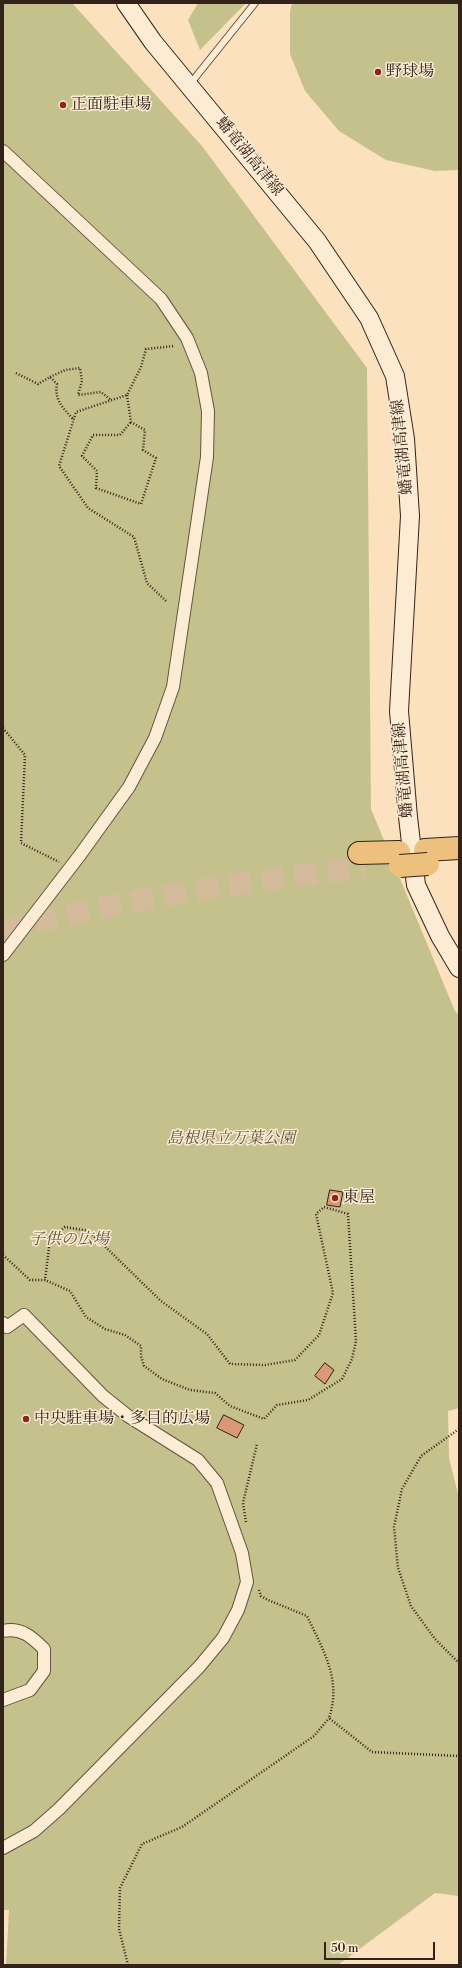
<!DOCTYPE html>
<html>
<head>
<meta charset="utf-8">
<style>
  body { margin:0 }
  #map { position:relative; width:462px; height:1968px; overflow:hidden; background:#fbe1bd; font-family:"Libre Bodoni",serif }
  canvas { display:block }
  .frame { position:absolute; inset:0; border:4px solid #332219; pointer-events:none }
  .scale { position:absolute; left:324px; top:1942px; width:111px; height:18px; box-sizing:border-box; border:2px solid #332219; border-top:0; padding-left:5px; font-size:12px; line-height:14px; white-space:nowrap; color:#332219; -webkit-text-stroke:3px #fcecd4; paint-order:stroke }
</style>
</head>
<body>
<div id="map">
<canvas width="462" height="1968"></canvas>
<div class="frame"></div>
<div class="scale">50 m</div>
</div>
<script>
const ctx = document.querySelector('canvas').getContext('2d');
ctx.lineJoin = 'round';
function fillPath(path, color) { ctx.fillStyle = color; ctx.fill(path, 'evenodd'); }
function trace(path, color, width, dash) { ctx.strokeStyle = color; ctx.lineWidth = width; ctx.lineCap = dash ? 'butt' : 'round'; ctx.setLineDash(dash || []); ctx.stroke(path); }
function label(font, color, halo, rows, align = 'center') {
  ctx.font = font + ' "Libre Bodoni","Noto Serif JP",serif'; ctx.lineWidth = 3; ctx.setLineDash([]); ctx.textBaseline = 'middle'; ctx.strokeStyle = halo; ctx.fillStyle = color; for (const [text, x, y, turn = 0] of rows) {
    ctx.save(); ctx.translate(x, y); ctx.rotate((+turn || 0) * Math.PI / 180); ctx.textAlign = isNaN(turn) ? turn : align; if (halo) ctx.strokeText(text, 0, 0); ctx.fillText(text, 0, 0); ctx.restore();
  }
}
fillPath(new Path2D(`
  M3,3H72L202,146L367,368L371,809L455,1011L459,1015V1408L448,1411L449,1458L459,1498V1896L435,1893L338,1965H6L9,1910H3Z
  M198,3H246L200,50L188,20Z
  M292,3H459V170L435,171L386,160L339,131L305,91L290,54V11Z`), '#c5c18d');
const building = new Path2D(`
  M330,1190L343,1192L340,1207L327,1205Z
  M325,1363L334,1370L325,1384L315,1376Z
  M224,1415L244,1425L237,1438L217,1428Z`);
fillPath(building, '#db9874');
trace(building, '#332219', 1);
trace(new Path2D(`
  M3,931C121,899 244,882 365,867`), '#d3bb9c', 22, [22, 11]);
const lane = new Path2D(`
  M190,84L255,3`);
const street = new Path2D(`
  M3,151L161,299L187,338L201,373L208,411L207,457L173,687L155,738L129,787L80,855L3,955
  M3,1323L7,1327L24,1315L103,1396L128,1416L198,1460L217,1483L242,1553L247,1582L238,1610L223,1638L199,1667L59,1809L34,1831L3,1848
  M3,1631C21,1627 32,1637 44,1649V1671L30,1690L3,1700`);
const secondary = new Path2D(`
  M126,3L153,42L317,241L369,318L395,376L405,439L410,516L399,711L408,817L416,885L440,936L459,968`);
const highway = new Path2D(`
  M425,850L459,848
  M359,853L399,852`);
trace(lane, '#655242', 8);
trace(street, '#655242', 14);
trace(secondary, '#332219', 20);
trace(highway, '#332219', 24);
trace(new Path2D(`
  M16,373L38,384L50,377L57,384C54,400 63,408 73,419
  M50,377L65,370L80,368L82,381L78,395L101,392L111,400
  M127,395L131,422L145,430L143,450L156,458L141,504L96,488L97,471L82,456L93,435H120L131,422
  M166,601L147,583L134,537L88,508L59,466L76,412L127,395L141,367L146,349L174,346
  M3,728L25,755L21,843L59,862
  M3,1255L30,1280H45L70,1291L86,1317L105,1329L125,1335L141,1346V1356L144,1366L162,1379L190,1390L215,1393L230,1406L264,1419L277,1405L308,1400L342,1379L352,1359L356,1341L348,1214L324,1207L316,1214L333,1293L319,1335L295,1360L265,1365L230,1364L207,1334L161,1301L89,1231L65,1227L50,1240L45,1280
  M459,1429L421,1456L402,1489L394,1527L398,1568L411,1606L435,1639L459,1663
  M246,1522L243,1503L257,1444
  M259,1590L261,1596L268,1600L307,1616C323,1650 342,1680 329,1718L372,1752L459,1756
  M128,1965L119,1929L120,1888L142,1844L182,1827L314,1736L329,1718`), '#332219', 2.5, [1, 2]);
trace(lane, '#fcecd4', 6);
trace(street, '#fcecd4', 12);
trace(secondary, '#fcecd4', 18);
trace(highway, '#eec07e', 22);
const highwayBridge = new Path2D(`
  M400,866L428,864`);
trace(highwayBridge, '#332219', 24, []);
trace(highwayBridge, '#eec07e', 22);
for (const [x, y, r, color] of [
  [378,72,4,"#8f2418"],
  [63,105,4,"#8f2418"],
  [335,1198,4,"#8f2418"],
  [26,1419,4,"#8f2418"]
]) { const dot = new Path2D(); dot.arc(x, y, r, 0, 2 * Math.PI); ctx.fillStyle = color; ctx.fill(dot); trace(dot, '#fcecd4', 1.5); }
label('16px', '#332219', '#fcecd4', [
  ["野球場",386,72],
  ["正面駐車場",71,105],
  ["東屋",343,1198],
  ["中央駐車場・多目的広場",34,1419]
], 'left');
label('16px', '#332219', '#fcecd4', [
  ["蟠竜湖高津線",249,157,51],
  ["蟠竜湖高津線",403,447,-96],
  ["蟠竜湖高津線",404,770,-95]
]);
label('italic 16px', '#5f523c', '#fcecd4', [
  ["島根県立万葉公園",231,1139],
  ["子供の広場",69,1240]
]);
</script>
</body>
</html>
